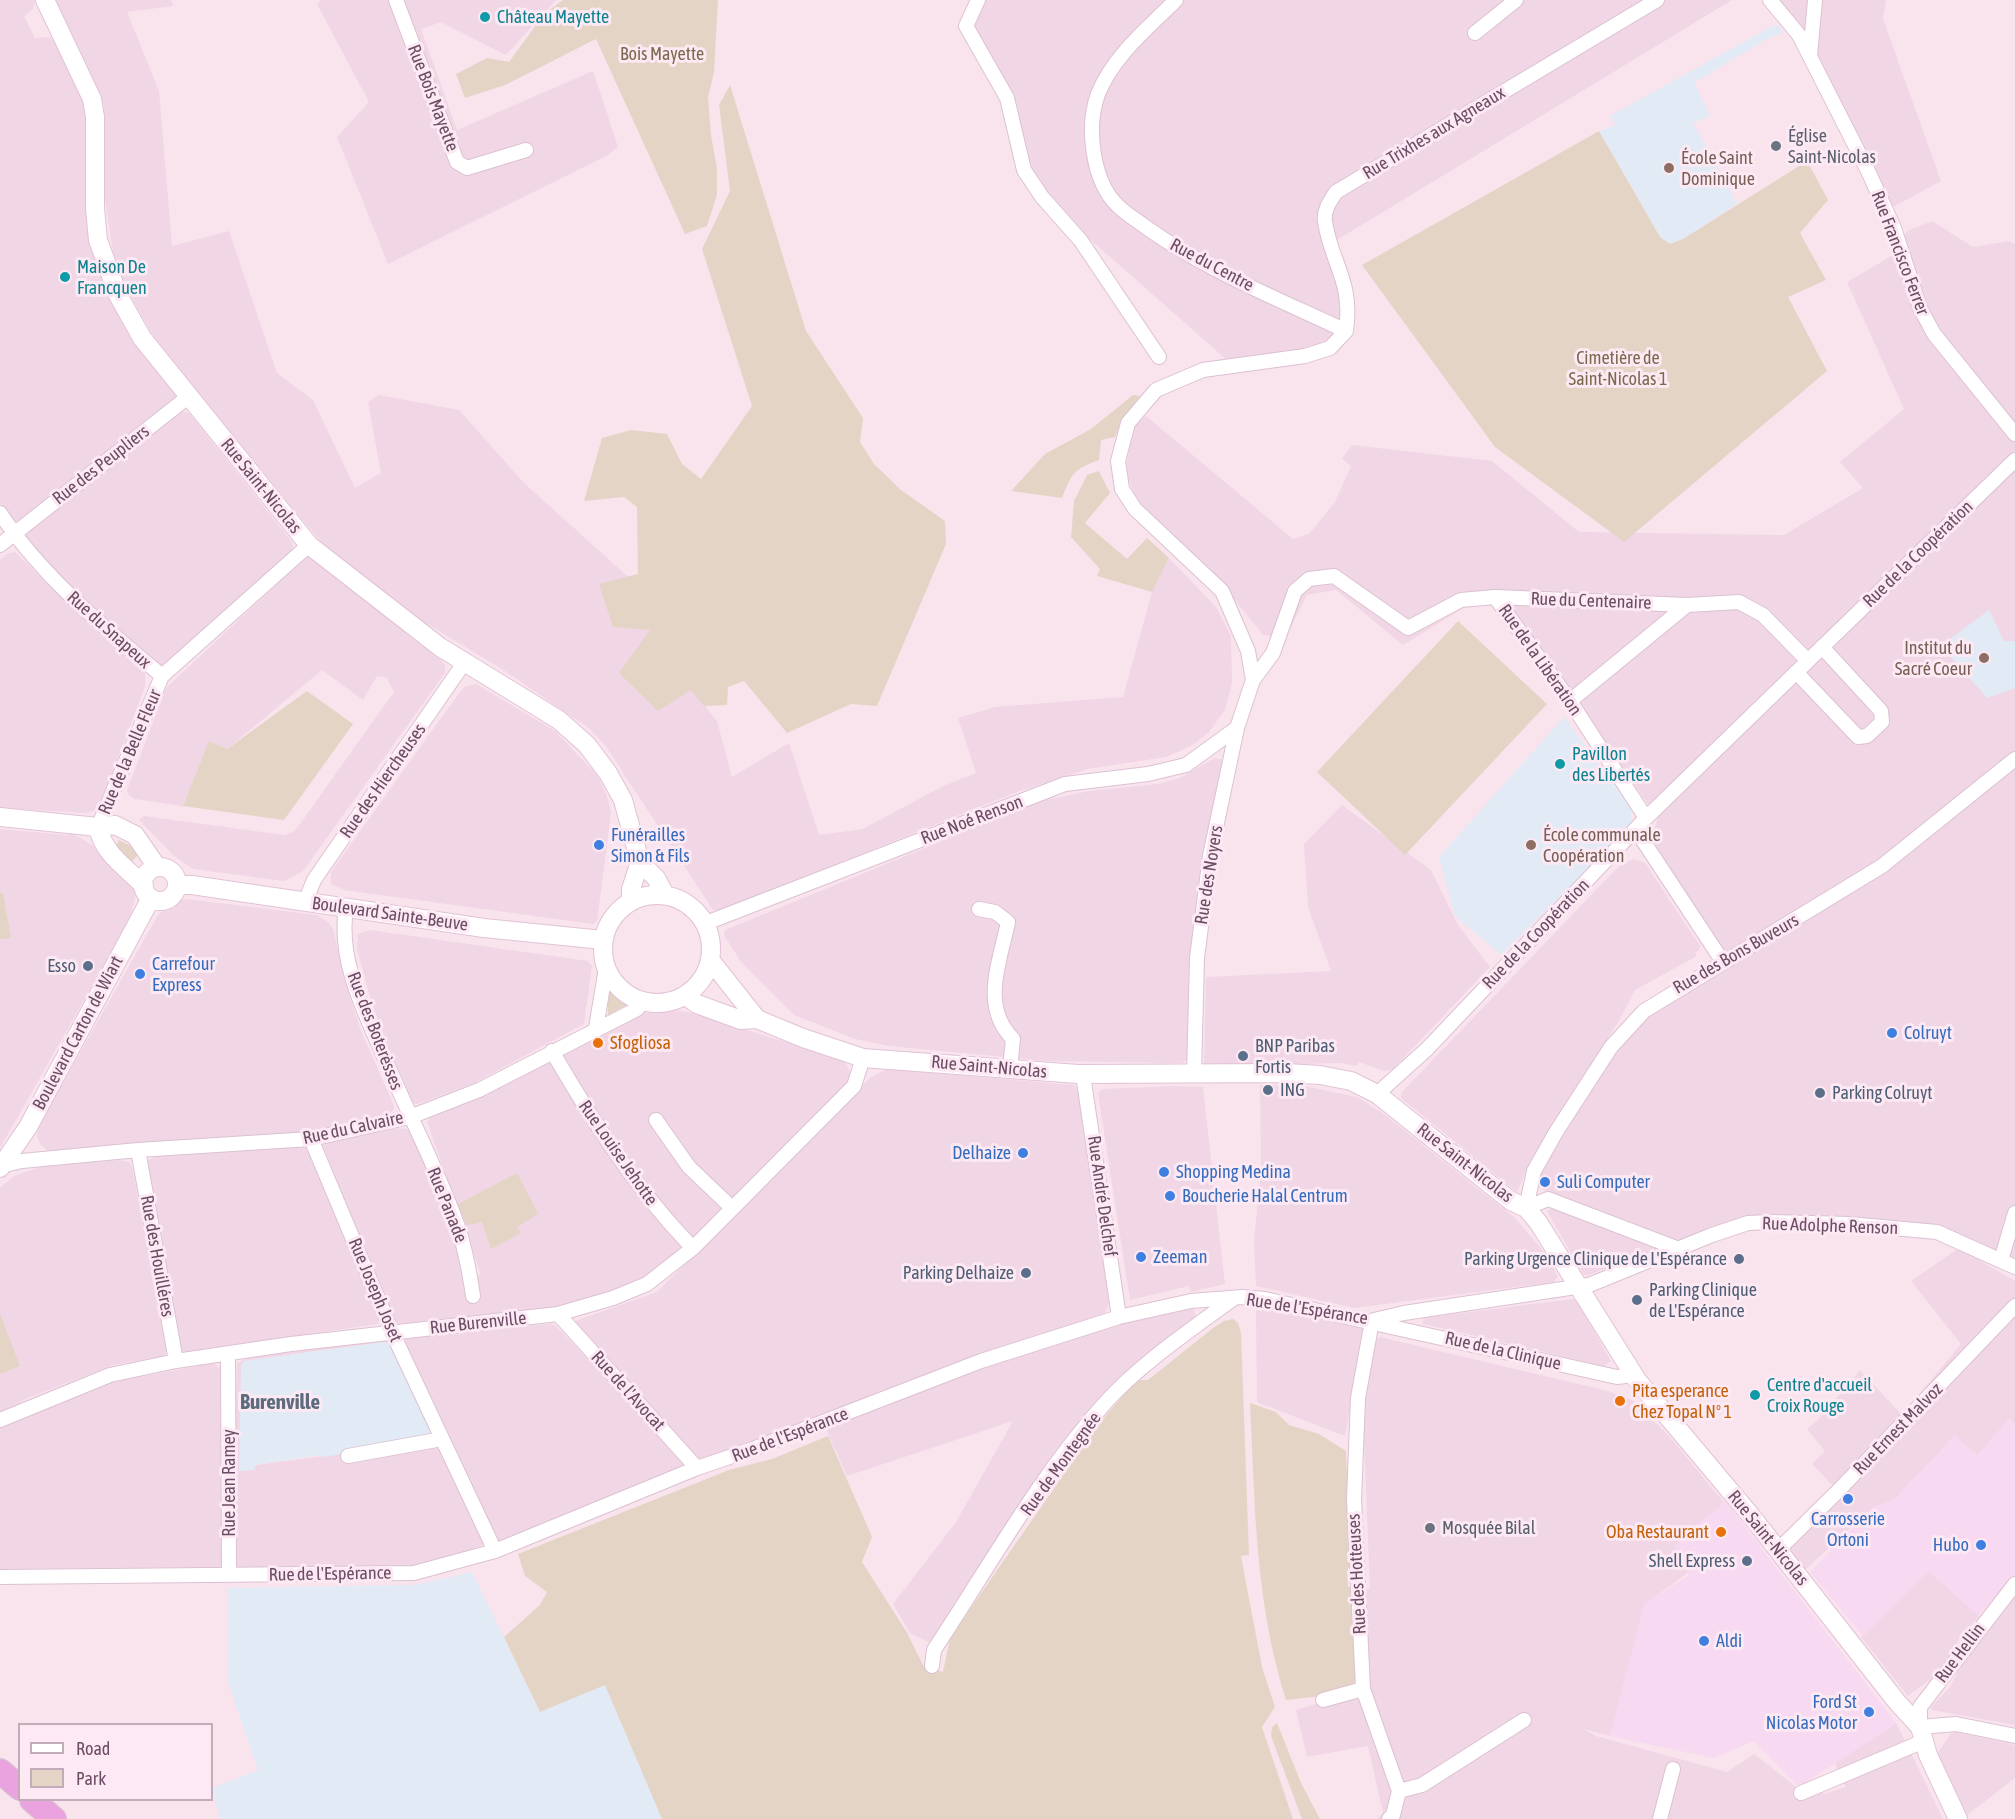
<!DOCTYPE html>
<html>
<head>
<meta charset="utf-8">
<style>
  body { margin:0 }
  #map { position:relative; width:2015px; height:1819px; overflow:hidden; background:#f9e4ee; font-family:"Asap Condensed",sans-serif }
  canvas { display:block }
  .legend { position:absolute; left:18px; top:1723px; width:195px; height:78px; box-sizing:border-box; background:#fce9f3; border:2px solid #c3abba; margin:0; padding:8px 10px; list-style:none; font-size:18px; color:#6d4d65 }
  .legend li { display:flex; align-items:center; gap:12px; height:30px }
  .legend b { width:30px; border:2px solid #c3abba }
</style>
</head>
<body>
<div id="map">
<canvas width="2015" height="1819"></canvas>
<ul class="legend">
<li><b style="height:8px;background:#fff"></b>Road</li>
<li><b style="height:16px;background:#e4d4c5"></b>Park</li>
</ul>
</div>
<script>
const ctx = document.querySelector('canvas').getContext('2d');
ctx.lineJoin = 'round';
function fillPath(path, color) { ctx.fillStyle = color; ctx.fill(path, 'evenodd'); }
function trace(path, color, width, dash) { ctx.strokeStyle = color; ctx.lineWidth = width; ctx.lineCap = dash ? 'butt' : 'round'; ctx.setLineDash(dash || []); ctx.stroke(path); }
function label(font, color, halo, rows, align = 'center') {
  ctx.font = font + ' "Asap Condensed",sans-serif'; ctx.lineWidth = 6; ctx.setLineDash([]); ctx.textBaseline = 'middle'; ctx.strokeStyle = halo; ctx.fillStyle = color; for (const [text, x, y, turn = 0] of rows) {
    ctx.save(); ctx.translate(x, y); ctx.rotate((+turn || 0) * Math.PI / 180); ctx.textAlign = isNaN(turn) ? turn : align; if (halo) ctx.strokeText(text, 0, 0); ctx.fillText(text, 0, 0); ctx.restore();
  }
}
fillPath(new Path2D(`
  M0,0H35L33,9L24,16L35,38L50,37L62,49L88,112V216L177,397L21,522L12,520L0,502Z
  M55,0H171L173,6L127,12L159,91L172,246L229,231L277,373L313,400L355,488L381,473L368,402L379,395L459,410L524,483L665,610L691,689L717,721L732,777L789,743L819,835L863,829L941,787L976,773L958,718L995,707L1123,697L1152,592L1169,558L1216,607L1231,636L1232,683L1225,710L1209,732L1193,745L1166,757L1088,769L1017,792L718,911L713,910L605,745L590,729L505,671L424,622L324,545L250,460L155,340L127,290L113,251L104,195V105Z
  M321,0H556L506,55L441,22L421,29L457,130L593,71L618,147L608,155L388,264L337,137L369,102L317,4Z
  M978,0H1732L1332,243L1346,331L1318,349L1227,360L1042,197L1016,124L970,36Z
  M1777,0H1886L1883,19L1941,181L1893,207L1820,62Z
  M1932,221L1973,247L2009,241L2015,244V1261L1968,1242L1775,1227L1732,1234L1690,1251L1684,1242L1542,1189L1539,1179L1562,1133L1611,1057L1633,1028L1657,1007L1731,962L1657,848L1653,833L1658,818L1495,589L1403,645L1336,590L1307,595L1286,637L1263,635L1225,588L1142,512L1125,471L1134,427L1146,416L1293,539L1309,534L1335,502L1351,466L1342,459L1352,445L1492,461L1579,532L1784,535L1863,488L1840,462L1904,409L1847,282L1895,254L1907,231Z
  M180,411L189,413L292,542L294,551L169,665L159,667L105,621L25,541L27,533Z
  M15,552L94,629L145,673V687L105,793L94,811L84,813L0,808V560L9,553Z
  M306,557H311L408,632L406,634L441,660L445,666V673L303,871L284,881L193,869L173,855L139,820L140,819L144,816L284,835L295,831L394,692L387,678L377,676L363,700L322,670L227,749L209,742L183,806L135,799L129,795L127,791L166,688Z
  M476,684L555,731L598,776L607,796L611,813L597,921L593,924L344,890L331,884V872L441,718L464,687Z
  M1215,758L1224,760L1190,1059L1182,1063L1047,1061L889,1046L855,1039L794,1015L741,962L724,935L725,930L1040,801L1089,791L1158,784L1180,778Z
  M1342,805L1431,870L1458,925L1490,967L1392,1070L1384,1071L1359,1062L1356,1066L1342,1063L1204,1066L1206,977L1331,971L1308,907L1304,844Z
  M0,829L67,835L72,833L97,848L130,880L136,894L129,921L0,1148Z
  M1634,859L1645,863L1700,946L1699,950L1695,953L1697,956L1635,990L1620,1019L1530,1161L1517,1192L1401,1098V1093L1618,867Z
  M186,899L317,915L328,922L333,929L346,985L361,1031L392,1101L394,1108L390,1115L327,1130L276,1135L56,1151L47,1150L40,1144L37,1136L39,1125L158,915L173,902Z
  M370,930L588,961L592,966L584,1024L474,1083L418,1104L413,1103L375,1016L357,949L358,934Z
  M670,1009L692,1013L843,1060L851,1073L847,1083L693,1238L668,1216L591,1106L563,1056L638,1016L651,1011Z
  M551,1062L683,1248L645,1283L563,1306L396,1324L390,1320L323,1146L325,1143L394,1128L408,1129L448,1211L468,1277L481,1275L427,1122L431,1116L480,1097Z
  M887,1069L1074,1085L1078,1091L1109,1303L1105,1313L700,1461L577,1331L575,1321L657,1292L871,1077Z
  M1260,1085L1304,1086L1357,1097L1384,1114L1515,1218L1544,1252L1558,1276L1554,1282L1354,1308L1256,1286L1254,1242L1261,1168Z
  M1173,1086L1203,1087L1225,1284L1191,1292L1189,1286L1130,1300L1098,1093L1102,1089Z
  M306,1146L311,1150L323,1180L379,1318L378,1324L184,1352L178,1348L146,1165L149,1160L154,1157Z
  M119,1160L129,1162L132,1167L167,1349L165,1353L164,1356L113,1365L28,1398L0,1412V1188L14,1176L43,1166Z
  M1555,1207L1657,1247V1250L1588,1275L1583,1274L1547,1211Z
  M1959,1248L2015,1281V1424L2009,1419L1977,1456L1955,1436L1894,1500L1872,1508L1805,1570L1789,1550L1841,1494L1812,1464L1825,1451L1807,1429L1818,1420L1860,1370L1902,1415L1961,1344L1911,1281Z
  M1572,1299L1577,1301L1611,1361L1604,1366L1423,1324V1318Z
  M1190,1307L1194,1310L1196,1317L1120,1381L941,1648L910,1633L893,1604L956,1522L1013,1421L847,1476L825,1427L1055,1342L1113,1324Z
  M1256,1307L1310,1316L1362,1329L1365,1333L1345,1436L1257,1402Z
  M550,1324L555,1325L685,1460L686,1464L685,1467L502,1541L497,1540L404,1343L408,1337Z
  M1380,1337L1608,1391L1632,1400L1669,1436L1726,1505L1675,1546L1690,1571L1645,1604L1610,1736L1584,1729L1596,1736L1727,1772L1754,1754L1800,1790L1820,1789L1824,1794L1846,1787L1842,1780L1910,1751L1943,1819H1377L1383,1813L1368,1746L1307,1757L1296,1710L1368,1688L1362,1588L1370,1589L1363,1415L1373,1353L1377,1339Z
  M385,1339L390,1341L485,1544L447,1559L419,1566L247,1573L237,1567L232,1556L237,1363L253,1356ZM384,1342L390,1344L405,1372L427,1442L256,1465L244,1361Z
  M213,1363L222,1370L225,1562L220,1567L0,1569V1428L8,1422L113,1382Z
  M1929,1571L1979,1616L1960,1638L1951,1655L1931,1679L1908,1696L1861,1637Z
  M2012,1594L2015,1598V1725L1932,1710L1931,1707L1950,1687L1970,1650Z
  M1896,1723L1908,1746L1840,1775L1835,1763Z
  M1955,1732L2015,1745V1778L1967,1815L1945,1772L1946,1770L1939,1756V1751L1951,1733Z`), '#f1d6e5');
fillPath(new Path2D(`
  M2009,1419L2015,1424V1575L1978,1616L1929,1571L1863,1636L1810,1572L1872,1508L1894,1500L1955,1435L1977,1455Z
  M1725,1501L1896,1723L1799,1787L1754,1741L1714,1758L1610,1736L1644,1604L1689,1575L1675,1545Z`), '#f7d9f2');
fillPath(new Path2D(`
  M1776,24L1783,32L1765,40L1694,83L1710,116L1693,123L1737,204L1683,239L1670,244L1660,237L1599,131L1615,125L1610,116Z
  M1989,610L2004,641H2015V688L1987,698L1941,646Z
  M1564,717L1631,808V826L1501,955L1455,916L1439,857Z
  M384,1342L391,1344L435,1436L351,1453L321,1457L319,1455L256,1465L254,1470L239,1471L241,1364L244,1361Z
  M472,1572L540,1712L605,1684L662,1819H220L212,1788L258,1770L227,1680V1588L416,1585Z`), '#e1eaf5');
fillPath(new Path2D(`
  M563,0H718L714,72L708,97L711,135L717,169V195L707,226L685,234L596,39L505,85L465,98L456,74L487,58L509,62L544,14Z
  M730,85L806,331L863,418L860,442L874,464L901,490L945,521L946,544L877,706L851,704L787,733L744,681L728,687L727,705L704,706L691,690L658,711L619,673L650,630L613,627L599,584L638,574L637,507L624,497L584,501L602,438L631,430L667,434L682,464L701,479L752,406L702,249L730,191L719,105Z
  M1599,131L1660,237L1670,244L1683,239L1807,161L1828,200L1800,233L1826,280L1788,297L1827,371L1624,542L1495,447L1362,265Z
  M1133,395L1140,396L1121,422L1115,437L1101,440L1099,460C1074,469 1072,473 1062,498L1011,491L1045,454L1091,429Z
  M1099,471L1110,493L1085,523L1127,559L1147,538L1169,558L1152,592L1097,576L1100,569L1071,537L1074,501L1087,475Z
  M1458,621L1547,704L1405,855L1317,772Z
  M307,691L353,724L284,820L183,806L209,741L227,749Z
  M119,840L133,847L138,855L131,862L127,860L116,846Z
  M0,893H3L11,938L0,939Z
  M612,991L627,1005L608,1015V993Z
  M517,1173L538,1214L517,1227L521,1233L491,1249L482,1222L467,1225L458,1204Z
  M0,1314L20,1366L0,1374Z
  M1233,1319L1238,1323L1241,1333L1249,1555L1241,1556L1262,1667L1275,1707L1262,1727L1293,1819H662L605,1685L540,1712L504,1637L540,1605L547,1592L525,1576L518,1554L729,1470L772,1459L828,1436L872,1537L862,1562L906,1631L924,1667L943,1672L950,1638L1100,1422L1137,1380H1148L1213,1328L1224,1321Z
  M1250,1403L1276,1412L1289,1425L1319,1434L1346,1451L1351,1567L1348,1568V1587H1352L1357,1673L1354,1683L1322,1696L1286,1700C1255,1601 1255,1506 1250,1403Z
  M1277,1723L1301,1783L1320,1819H1302L1271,1736L1272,1727Z`), '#e4d4c5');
const street = new Path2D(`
  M396,0L457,162L467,168L526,150
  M978,0L966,26L1007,98L1024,170L1042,197L1081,241L1159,357
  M1176,0C1148,28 1113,56 1098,94C1086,127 1092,181 1118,206C1126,214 1138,221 1147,228C1208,271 1278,299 1346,331
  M1770,0L1799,35L1868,171L1894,228L1920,308L1934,334L2015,434
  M1475,33L1516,0
  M1810,56L1815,0
  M1346,331C1353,281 1332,265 1325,222C1323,211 1330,201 1336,192L1657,0
  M0,513C43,578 104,627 162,676
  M0,545L188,397
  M1495,597L1687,605L1739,602L1763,615L1807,660
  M1796,672L1858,737L1867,736L1882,722L1881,711L1822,647
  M1253,680L1248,651L1222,591L1135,509L1122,489L1118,461L1128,423L1156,390L1203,370L1305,356L1330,348L1346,331
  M1570,701L1687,605
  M98,827L162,676L309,545
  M1636,830L1723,962
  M305,902L314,880L464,663
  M346,908C338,958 362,1007 382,1052C405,1107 433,1160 454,1216C464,1242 469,1268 473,1296
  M979,909L995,912L1008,922C1000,962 980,1006 1013,1039L1010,1069
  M706,923L1065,784L1148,774L1186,765L1237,728
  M596,1028L606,968
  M552,1051C592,1120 637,1191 693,1248
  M1194,1074L1197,958L1210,856L1237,728L1253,680L1273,653L1295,591L1309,579L1334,576L1408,628L1461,600L1495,597L1570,701L1646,818
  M1083,1075L1119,1317
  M1377,1094L1427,1049L1646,818L2015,460
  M656,1120L689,1167L731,1207
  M311,1139L392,1332L495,1551
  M138,1150L176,1361
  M0,1166L22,1161L138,1150L311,1139L410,1117L479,1090L637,1009L643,1002
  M1526,1208L1534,1171L1556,1132L1611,1047L1644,1011L1882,866L2015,759
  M1526,1208L1548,1199L1679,1249
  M2001,1260L2015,1213
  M558,1314L697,1468
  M1374,1320L1404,1313L1589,1285L1712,1235L1748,1223L1770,1222L1849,1224L1937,1232L2015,1267
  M1372,1321L1358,1398L1354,1500L1363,1689L1399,1791L1393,1815L1389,1819
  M228,1354L229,1575
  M0,1420L110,1375L176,1361L291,1344L558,1314L613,1298L647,1284L693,1248L854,1086L863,1058
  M348,1456L442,1439
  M1778,1550L1837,1492L2015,1306
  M0,1577L414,1573L495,1551L697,1468L753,1449L981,1361L1119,1317L1191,1301L1242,1297L1265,1299L1617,1377L1634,1375
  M2015,1584L1920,1707V1727L1956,1724L2015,1736
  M932,1666L934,1650C989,1567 1039,1476 1106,1402C1140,1364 1192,1329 1234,1298
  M1323,1700L1363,1689
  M1399,1791L1422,1785L1524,1720
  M1801,1793L1924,1741
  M1660,1819L1673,1769`);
const secondary = new Path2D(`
  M45,0L92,99L95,117V208L98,240L118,295L142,338L309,545L440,647L559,720L587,745L608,773L623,800L640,862L656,878L665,895
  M0,817L98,827L115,825L135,835L157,867
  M98,827C103,854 126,867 144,886
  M143 884a17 17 0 1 1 34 0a17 17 0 1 1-34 0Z
  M177,885H192L484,928L603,940
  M603 949a54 54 0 1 1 108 0a54 54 0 1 1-108 0Z
  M631,901V889L640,862
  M711,961L757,1019
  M686,996L697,1004L741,1020L757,1019L803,1038L863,1058L1078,1074L1286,1073L1320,1075L1351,1081L1377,1094L1511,1201L1526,1208L1538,1222L1637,1380L1752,1517L1897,1702L1920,1727L1928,1755L1958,1819
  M0,1168L28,1127L151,898`);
const highway = new Path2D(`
  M0,1771L20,1788
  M32,1800L54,1819`);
trace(street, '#dcc1d2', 16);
trace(secondary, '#e2c2d6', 20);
trace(highway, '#d0c6ce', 26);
trace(street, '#fff', 14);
trace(secondary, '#fff', 18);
trace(highway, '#eba3e0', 24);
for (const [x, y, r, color] of [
  [485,17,6,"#0f9aa8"],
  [1776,146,6,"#6b7280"],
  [1669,168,6,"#8d6e63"],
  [65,277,6,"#0f9aa8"],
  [1984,658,6,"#8d6e63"],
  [1560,764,6,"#0f9aa8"],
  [599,845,6,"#3f7fe0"],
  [1531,845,6,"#8d6e63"],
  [88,966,6,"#5c6f8a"],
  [140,974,6,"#3f7fe0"],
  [1892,1033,6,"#3f7fe0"],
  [598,1043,6,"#e8710a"],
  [1243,1056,6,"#5c6f8a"],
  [1268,1090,6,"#5c6f8a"],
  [1820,1093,6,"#5c6f8a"],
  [1023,1153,6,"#3f7fe0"],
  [1164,1172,6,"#3f7fe0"],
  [1545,1182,6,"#3f7fe0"],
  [1170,1196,6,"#3f7fe0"],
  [1141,1257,6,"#3f7fe0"],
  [1739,1259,6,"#5c6f8a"],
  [1026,1273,6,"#5c6f8a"],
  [1637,1300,6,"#5c6f8a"],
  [1755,1395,6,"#0f9aa8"],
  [1620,1401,6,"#e8710a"],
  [1848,1499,6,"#3f7fe0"],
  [1430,1528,6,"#6b7280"],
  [1721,1532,6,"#e8710a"],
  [1981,1545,6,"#3f7fe0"],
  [1747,1561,6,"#5c6f8a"],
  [1704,1641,6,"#3f7fe0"],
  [1869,1712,6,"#3f7fe0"]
]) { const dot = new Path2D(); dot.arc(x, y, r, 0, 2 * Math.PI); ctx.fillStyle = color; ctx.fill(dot); trace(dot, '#fce9f3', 2); }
label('18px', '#0d838f', '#fce9f3', [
  ["Château Mayette",497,17],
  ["Maison De",77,267],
  ["Francquen",77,288],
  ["Pavillon",1572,754],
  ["des Libertés",1572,775],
  ["Centre d'accueil",1767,1385],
  ["Croix Rouge",1767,1406]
], 'left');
label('18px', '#7c694d', '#fce9f3', [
  ["Bois Mayette",662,54],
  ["Cimetière de",1618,358],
  ["Saint-Nicolas 1",1618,379]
]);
label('18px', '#6d4d65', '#fce9f3', [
  ["Rue Bois Mayette",433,98,69],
  ["Rue Trixhes aux Agneaux",1434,133,-31],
  ["Rue Francisco Ferrer",1900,253,69],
  ["Rue du Centre",1212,265,28],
  ["Rue des Peupliers",101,465,-38],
  ["Rue Saint-Nicolas",261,486,51],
  ["Rue de la Coopération",1918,554,-44],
  ["Rue du Centenaire",1591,601,2],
  ["Rue du Snapeux",109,630,42],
  ["Rue de la Libération",1540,660,55],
  ["Rue de la Belle Fleur",130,752,-67],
  ["Rue des Hiercheuses",383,781,-55],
  ["Rue Noé Renson",972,820,-21],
  ["Rue des Noyers",1209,875,-81],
  ["Boulevard Sainte-Beuve",390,914,8],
  ["Rue de la Coopération",1536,934,-46],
  ["Rue des Bons Buveurs",1736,954,-30],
  ["Rue des Boterèsses",375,1031,69],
  ["Boulevard Carton de Wiart",78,1033,-62],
  ["Rue Saint-Nicolas",989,1067,5],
  ["Rue du Calvaire",353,1128,-12],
  ["Rue Louise Jehotte",618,1153,55],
  ["Rue Saint-Nicolas",1465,1163,38],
  ["Rue André Delchef",1102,1196,82],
  ["Rue Panade",447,1205,68],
  ["Rue Adolphe Renson",1830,1226,2],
  ["Rue des Houilléres",157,1256,80],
  ["Rue Joseph Joset",375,1290,67],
  ["Rue de l'Espérance",1307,1309,9],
  ["Rue Burenville",478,1323,-6],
  ["Rue de la Clinique",1503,1351,13],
  ["Rue de l'Avocat",628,1391,48],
  ["Rue Ernest Malvoz",1898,1429,-46],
  ["Rue de l'Espérance",790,1435,-21],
  ["Rue de Montegnée",1061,1464,-54],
  ["Rue Jean Ramey",229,1483,-90],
  ["Rue Saint-Nicolas",1768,1538,51],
  ["Rue de l'Espérance",330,1574,-1],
  ["Rue des Hotteuses",1357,1574,-93],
  ["Rue Hellin",1960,1653,-53]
]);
label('18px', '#5b616d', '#fce9f3', [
  ["Église",1788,136],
  ["Saint-Nicolas",1788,157],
  ["Mosquée Bilal",1442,1528]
], 'left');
label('18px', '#785e54', '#fce9f3', [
  ["École Saint",1681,158],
  ["Dominique",1681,179],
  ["Institut du",1972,648,"right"],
  ["Sacré Coeur",1972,669,"right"],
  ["École communale",1543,835],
  ["Coopération",1543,856]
], 'left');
label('18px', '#366cbe', '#fce9f3', [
  ["Funérailles",611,835],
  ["Simon & Fils",611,856],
  ["Carrefour",152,964],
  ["Express",152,985],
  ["Colruyt",1904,1033],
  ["Delhaize",1011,1153,"right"],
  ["Shopping Medina",1176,1172],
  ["Suli Computer",1557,1182],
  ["Boucherie Halal Centrum",1182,1196],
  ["Zeeman",1153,1257],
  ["Carrosserie",1848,1519,"center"],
  ["Ortoni",1848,1540,"center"],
  ["Hubo",1969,1545,"right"],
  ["Aldi",1716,1641],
  ["Ford St",1857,1702,"right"],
  ["Nicolas Motor",1857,1723,"right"]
], 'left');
label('18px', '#4e5e75', '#fce9f3', [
  ["Esso",76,966],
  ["BNP Paribas",1255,1046,"left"],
  ["Fortis",1255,1067,"left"],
  ["ING",1280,1090,"left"],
  ["Parking Colruyt",1832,1093,"left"],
  ["Parking Urgence Clinique de L'Espérance",1727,1259],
  ["Parking Delhaize",1014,1273],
  ["Parking Clinique",1649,1290,"left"],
  ["de L'Espérance",1649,1311,"left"],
  ["Shell Express",1735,1561]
], 'right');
label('18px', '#c56008', '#fce9f3', [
  ["Sfogliosa",610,1043],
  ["Pita esperance",1632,1391],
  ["Chez Topal N° 1",1632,1412],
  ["Oba Restaurant",1709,1532,"right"]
], 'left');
label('bold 21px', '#5d6b7d', '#fce9f3', [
  ["Burenville",280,1402]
]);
</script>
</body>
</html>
